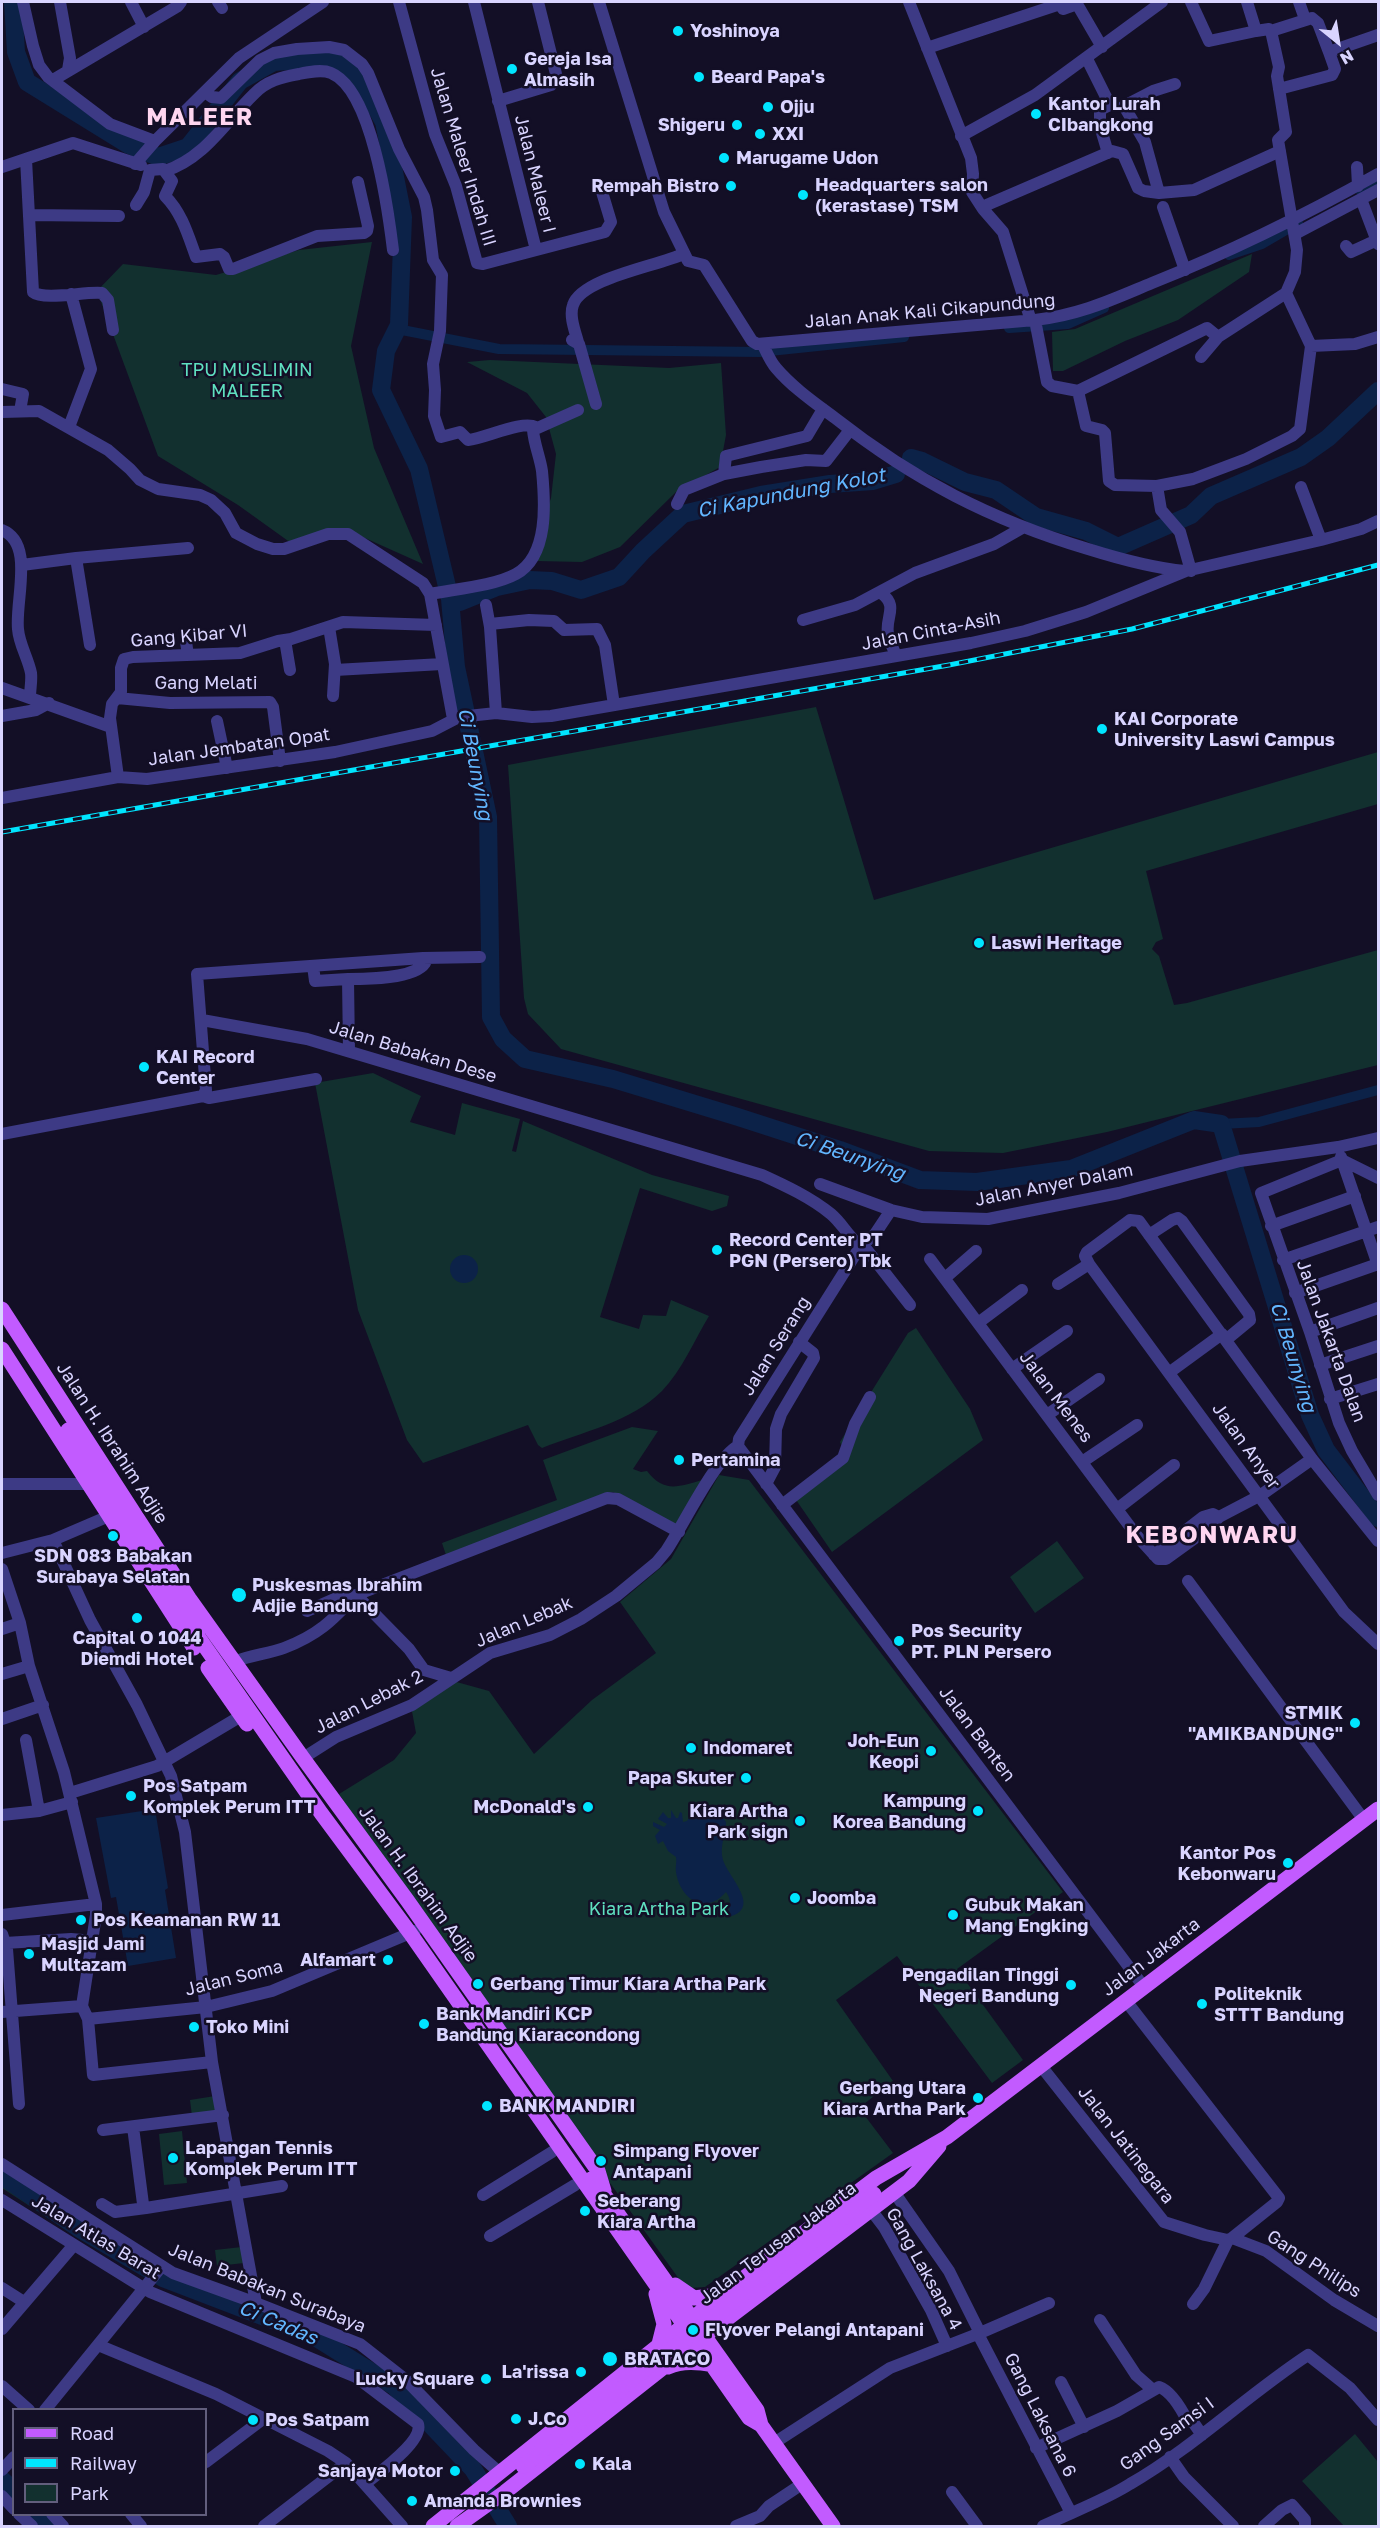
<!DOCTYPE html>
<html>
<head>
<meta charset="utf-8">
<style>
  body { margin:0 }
  #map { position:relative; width:1380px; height:2528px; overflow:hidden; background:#130f26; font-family:"Golos Text",sans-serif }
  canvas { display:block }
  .frame { position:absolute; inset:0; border:3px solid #d9d4ff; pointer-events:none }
  .legend { position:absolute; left:12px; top:2408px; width:195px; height:108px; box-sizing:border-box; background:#130f26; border:2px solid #625e7d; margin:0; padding:8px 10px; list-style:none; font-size:18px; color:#d9d4ff }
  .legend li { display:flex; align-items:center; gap:12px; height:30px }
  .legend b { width:30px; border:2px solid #625e7d }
  .north { position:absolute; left:1308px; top:12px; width:60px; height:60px; -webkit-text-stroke:4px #130f26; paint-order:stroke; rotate:150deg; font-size:16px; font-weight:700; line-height:24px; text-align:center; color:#d9d4ff }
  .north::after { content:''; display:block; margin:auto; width:21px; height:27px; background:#d9d4ff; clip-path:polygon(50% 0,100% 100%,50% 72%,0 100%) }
</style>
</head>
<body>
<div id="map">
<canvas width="1380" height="2528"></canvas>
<div class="frame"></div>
<ul class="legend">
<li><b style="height:8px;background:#c25bff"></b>Road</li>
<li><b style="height:8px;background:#00e5ff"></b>Railway</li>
<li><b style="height:16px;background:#12302f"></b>Park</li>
</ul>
<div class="north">N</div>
</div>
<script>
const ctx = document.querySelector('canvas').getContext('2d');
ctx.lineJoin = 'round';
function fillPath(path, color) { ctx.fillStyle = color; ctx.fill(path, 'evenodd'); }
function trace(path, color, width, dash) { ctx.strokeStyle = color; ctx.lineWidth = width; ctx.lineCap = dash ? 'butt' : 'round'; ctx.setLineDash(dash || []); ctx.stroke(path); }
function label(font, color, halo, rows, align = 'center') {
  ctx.font = font + ' "Golos Text",sans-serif'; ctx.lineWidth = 5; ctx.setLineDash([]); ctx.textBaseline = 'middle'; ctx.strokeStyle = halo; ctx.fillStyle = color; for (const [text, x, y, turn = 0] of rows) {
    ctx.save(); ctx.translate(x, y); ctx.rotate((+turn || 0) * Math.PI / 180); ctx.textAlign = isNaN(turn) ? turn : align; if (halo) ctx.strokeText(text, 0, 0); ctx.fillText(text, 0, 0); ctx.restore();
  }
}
fillPath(new Path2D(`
  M372,242L351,346L374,448L423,564L356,534L291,543L238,505L158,456L97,291L123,264L216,275L299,250Z
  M1252,254L1249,272L1178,320L1125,341L1063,371H1053L1052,332L1075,329Z
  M490,360L669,368L721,363L726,435L720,467L676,492L620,547L582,562L537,561L536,542L551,498L556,454L546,417L527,393L467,362Z
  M816,707L874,900L1378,752V804L1146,871L1163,939L1156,942L1152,949L1159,956L1174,1005L1187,1003L1378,950V1065L1107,1132L1003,1153L929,1151L561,1049L528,1014L524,998L508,765Z
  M373,1073L421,1096L410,1122L455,1135L462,1103L520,1119L512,1151L516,1152L523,1121L652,1175L729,1196L727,1206L712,1211L640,1188L600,1317L639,1329L643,1315L666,1316L671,1300L709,1316C694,1341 682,1370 662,1391C631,1422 582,1432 542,1448L538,1445L528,1425L423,1463L407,1440L358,1310L315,1083Z
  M916,1328L970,1409L983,1440L832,1552L792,1494L847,1456L840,1442L908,1333Z
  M632,1427L658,1431L633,1469L641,1472L647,1471C664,1493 678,1487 702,1480L675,1526L613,1492L446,1555L442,1543L557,1500L543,1460Z
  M719,1475L749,1480L1063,1892L957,1969L1023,2060L992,2083L897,1956L836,2000L893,2081L859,2108L893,2153L705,2287L690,2288L679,2279L516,2052L339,1794L394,1760L416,1733L411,1706L453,1681L489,1691L534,1754L592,1700L656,1653L620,1602L671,1559Z
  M1057,1541L1084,1578L1035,1613L1010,1577Z
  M215,2096L217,2112L192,2116L190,2100Z
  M182,2131L187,2183L164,2185L159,2134Z
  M2,2183L79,2234L77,2237L2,2188Z
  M242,2247L244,2263L217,2266L215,2250Z
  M1355,2434L1378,2462V2526H1344L1302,2481Z`), '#12302f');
fillPath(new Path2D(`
  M450 1269a14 14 0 1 1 28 0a14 14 0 1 1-28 0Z
  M155,1809L168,1888L165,1890L176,1958L128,1966L116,1897L111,1898L96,1818Z
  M712,1809L721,1815L726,1822C726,1835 719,1846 723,1860C729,1878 763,1909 728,1917C730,1908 732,1900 726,1892C705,1916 680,1899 676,1872C675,1867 677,1862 676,1857L668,1851L663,1841L658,1844L655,1836L660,1830L653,1826V1822L664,1827L667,1824L658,1819L663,1812L668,1818H671V1810L676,1818H678L680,1812L682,1813L683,1822L687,1821L694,1810Z`), '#0c2248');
trace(new Path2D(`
  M1360,190L1378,181
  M1229,255L1262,244L1298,223
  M1009,328L1068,324L1104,308
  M397,329L499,349L760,352L904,337
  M1221,1124L1259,1122L1378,1090`), '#0c2248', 10);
trace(new Path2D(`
  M13,2L16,52L27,82L129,145L158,157L188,147L240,81L274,62L333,58L358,76L384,122L403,217L399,325L386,351L381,390L419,469L450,599L456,667L488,817L491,1017L503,1039L525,1059L613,1079L738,1117L840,1150L920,1180L977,1182L1071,1169L1194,1120L1221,1124L1310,1415L1326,1450L1378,1518
  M911,458L922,461L965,482L996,490L1036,517L1086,531L1118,547L1191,515L1211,496L1301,457L1328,438L1378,391
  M450,599L460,602L497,587L530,580L552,581L581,590L619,577L643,551L683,514L761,495L830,484L873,481L896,474
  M2,2176L80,2229L163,2278L312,2335L394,2386L473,2469L508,2526
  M2,2480L14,2491
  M38,2514L49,2526`), '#0c2248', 18);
trace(new Path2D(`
  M23,2L33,46L39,65L48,77L110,124L155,141
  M60,2L70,58L68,70
  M131,2L144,27
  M218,2L222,8
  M399,2L435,134L456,186L477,263L483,264L605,232L611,222L602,192
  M474,2L536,250
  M599,2L664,212L688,261L704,265L752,341L757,344L1035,320C1080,315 1111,300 1152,283C1230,252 1305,215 1378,174
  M909,2L971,158L973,174L972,192L983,209L1003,232L1031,321
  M1059,2L1063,9L1077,4L1102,47
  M1191,2L1209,41L1256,31
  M1299,2L1305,19
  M1271,31L1312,18L1318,23L1329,52L1378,35
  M927,48L1060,4
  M1087,59L1110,105L1100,110V126L1108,153
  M53,80L178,6L181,2
  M1279,89L1332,75L1335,69L1329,52
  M205,92L212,97L221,98L260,60L274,53L297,49L329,47L344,50L362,64L368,73L399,149L424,197L427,210L433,260L442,275L440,331L433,364L435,390L434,416L441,437L460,432L468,440C486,438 522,420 536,427
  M498,101L551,85L557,78L538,2
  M961,136L1035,95L1162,2
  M26,159L33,292C44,301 86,291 102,293L108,300L113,330
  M135,164L155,141L239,58L323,2
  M2,167L73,143L141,165
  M1357,167L1358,186
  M150,170L163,169L172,181L165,196C182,213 188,235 196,257L220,254L224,257L229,269H233L317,236L364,233L367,231L368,226L358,182
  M165,171C205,158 225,122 254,94C266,81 282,77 299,74C308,72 322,69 331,73C372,90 388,209 393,250
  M1159,193L1145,142L1124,106L1153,91L1175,84
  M1361,199L1378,244
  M136,205L144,192L150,170
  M982,207L1112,151L1123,154L1138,188L1144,191L1159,193L1194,190L1280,151
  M1163,207L1185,270
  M29,215L119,216
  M1295,234L1378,190
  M1346,246L1351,252L1377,240
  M1035,320L1047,382L1052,386L1078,391L1207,328L1218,337L1286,293
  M572,340L579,344L596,404
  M578,342C575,331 569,316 573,305C582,278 658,266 683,254
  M763,345C767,353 770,361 776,368C792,387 815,403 835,418C914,480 991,520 1088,549C1120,559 1152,568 1185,571
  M1311,346L1355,344L1378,337
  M1201,357L1218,337
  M2,389L23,394L20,411
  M1078,391L1086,426L1102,430L1105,433L1109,481L1115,485L1157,486L1193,479L1246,459L1292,436L1300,429L1311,346L1286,293L1295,272L1297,250L1278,140L1286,132L1277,76L1279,67L1271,31L1269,29L1256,31L1247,2
  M2,412L39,411L108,450L130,469L140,480L158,489L200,495L211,500L225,513L236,533L257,544L273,549H284L328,534H348L423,583L430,594L453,719
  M69,427L91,369L71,294
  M724,474L726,456L807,436L823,409
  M1157,486L1161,510L1180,532L1191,571
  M1301,487L1321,540
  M677,504L684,490L724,474L761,467L806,460L826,461L850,430
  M2,530C35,543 15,600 18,629C19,644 28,658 31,673C32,681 30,689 30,697
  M76,558L188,548
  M22,565L76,558L90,645
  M881,593C899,606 885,617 888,633C889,640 893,648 896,656
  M430,594C455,589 494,586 516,574C549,556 545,502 542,471C540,457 534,444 533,430L578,410
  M486,605L490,627L496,713
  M803,620L855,605L915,573L994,544L1022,528
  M490,624L529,620L554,621L564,630L597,629L605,645L614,705
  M329,627L335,664L333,696
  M285,640L290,670
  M186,642L188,655
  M335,670L442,664
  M2,688L111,727
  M117,698L170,703L270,702L273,707L280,761
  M2,716L36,710L49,703
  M217,721L227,768
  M118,777L110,718L112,704L121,692V668L124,659L133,657L240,653L278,641L291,639L343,622L436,625
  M2,798L118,777L147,779L335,752L432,731L459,717L496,713L532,717L551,716L971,643L1025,631L1086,612L1186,571L1321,540L1361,529L1378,521
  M313,966L315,981L348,979L349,1051
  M348,979C367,979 414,979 425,963L423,958
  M202,1020L307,1039L762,1175C786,1186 810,1197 831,1214C844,1225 851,1242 867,1250L910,1305
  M203,1096L209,1098L316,1079
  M2,1134L203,1096L206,1090L197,974L423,958L480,957
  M1341,1157L1378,1265
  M1378,1178L1342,1160L1261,1193L1310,1332L1339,1423L1352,1451L1378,1495
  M820,1184L891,1210L922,1217L988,1219L1119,1193L1240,1161L1338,1147L1378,1138
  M1271,1226L1355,1196
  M1149,1235L1172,1220L1178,1218L1182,1221L1249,1314L1250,1320L1227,1339
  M930,1259L1137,1536L1158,1559H1166L1209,1528L1219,1517L1261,1495L1312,1459
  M1283,1260L1378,1227
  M945,1278L976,1251
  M1058,1284L1089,1264
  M1295,1293L1378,1264
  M978,1323L1022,1290
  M1310,1332L1378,1308
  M1320,1365L1378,1346
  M1012,1369L1067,1331
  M1170,1372L1222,1334
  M1330,1399L1378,1384
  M1047,1415L1099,1379
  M738,1446L1144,1987
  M738,1446L739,1439L860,1247L875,1234L891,1210
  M1082,1462L1137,1425
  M2,1484H88
  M766,1484L775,1467L776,1429L781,1414L814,1358L813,1353L799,1342
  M782,1505L843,1458L855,1424L870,1397
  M1117,1509L1174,1465
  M53,1540L90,1620L137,1705L171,1776L185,1832L212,2062L256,2303
  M1378,1541L1312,1459L1139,1221L1130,1220L1087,1252L1085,1256L1089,1264L1344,1612L1378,1644
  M2,1553L53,1540L109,1516
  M1154,1555L1203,1517L1213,1514L1219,1517
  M2,1569L20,1623L29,1666L64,1772L96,1904V1915L82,2006
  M1188,1581L1364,1820
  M356,1595L409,1649L424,1670L451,1678
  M307,1611L339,1597L356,1595L607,1498L618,1499L679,1532
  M2,1629L20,1623
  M234,1662C250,1655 268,1654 284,1648C318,1635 332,1621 356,1595
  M2,1674L29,1666
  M2,1719L43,1705
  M26,1740L39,1811
  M303,1758L336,1737L412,1705L490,1653L550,1635L581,1619L616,1596L656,1563L666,1551C683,1526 715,1458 738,1446
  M70,1793L157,1766L241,1716
  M2,1815L39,1811L72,1802
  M2,1915L96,1904
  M2,1934L7,1949L19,2104
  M5,1943L71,1939L93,1941
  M1126,2001L1279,2198L1277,2202L1232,2238
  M82,2006L88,2019L206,2007L272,1991L415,1931
  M2,2012L82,2006
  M88,2019L93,2075L212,2062
  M1041,2066L1164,2222L1205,2235L1228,2240L1232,2238L1266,2251L1334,2300L1378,2326
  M133,2127L143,2204L146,2208L282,2186
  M103,2130L223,2115
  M2,2164L173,2273L256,2303L360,2344L406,2380L474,2450L499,2472
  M894,2192L949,2271L980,2333
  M483,2195L552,2152
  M2,2200L150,2292L356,2377L418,2424C424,2441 377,2474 365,2484
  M102,2204L115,2212L146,2208
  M871,2210L884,2227L931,2310L947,2346
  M490,2236L575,2185
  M2,2288L24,2302
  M1193,2304L1204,2289L1228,2240
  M1100,2320L1136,2375L1153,2390
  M2,2329L73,2246
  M978,2334L1071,2513
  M98,2345L216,2394L328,2451L346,2463L402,2526
  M1061,2382L1084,2427
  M2,2386L29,2410
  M45,2410L162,2266
  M774,2443L890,2368L980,2333L1049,2303
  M1036,2448L1117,2411L1159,2387C1171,2391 1182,2410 1188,2422H1193L1202,2435
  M1170,2457L1184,2477L1233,2526
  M206,2462L263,2419
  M2,2470L14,2457
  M952,2492L977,2526
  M2,2496L14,2509
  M19,2514L32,2526
  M52,2514L63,2526
  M131,2514L141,2526
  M264,2526L346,2463
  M736,2526L760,2516L769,2506L802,2484
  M1043,2526C1072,2512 1103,2501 1130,2484C1194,2447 1247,2395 1308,2355L1350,2388L1378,2420
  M1264,2526L1282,2510L1292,2505L1305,2520V2526`), '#3d3a85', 12);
trace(new Path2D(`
  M2,1309L189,1598L303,1758L407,1900L598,2171L604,2191
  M2,1349L194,1648
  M68,1430L116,1507L119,1515
  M116,1507L187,1612
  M182,1607L199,1638L321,1813L410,1933L749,2418L761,2425L833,2526
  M208,1668L247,1724
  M591,2179L606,2197L757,2410L761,2425
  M675,2285L694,2298L718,2295
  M656,2294L664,2324L659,2344
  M668,2367C683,2361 697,2362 713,2365
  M433,2526L724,2293L876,2178L947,2137L1378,1809
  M457,2526L505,2492L674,2359L909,2181L939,2146`), '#c25bff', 15);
const rail = new Path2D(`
  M2,832L949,665L1132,629L1378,565`);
trace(rail, '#00e5ff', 5);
trace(rail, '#130f26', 3, [9]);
trace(new Path2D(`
  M523,2466L657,2360L874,2194`), '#c25bff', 15);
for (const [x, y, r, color] of [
  [678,31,6,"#00e5ff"],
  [512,69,6,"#00e5ff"],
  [699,77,6,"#00e5ff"],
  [768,107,6,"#00e5ff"],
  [1036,114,6,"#00e5ff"],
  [737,125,6,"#00e5ff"],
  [760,134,6,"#00e5ff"],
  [724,158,6,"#00e5ff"],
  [731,186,6,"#00e5ff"],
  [803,195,6,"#00e5ff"],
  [1102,729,6,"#00e5ff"],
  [979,943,6,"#00e5ff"],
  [144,1067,6,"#00e5ff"],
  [717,1250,6,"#00e5ff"],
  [679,1460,6,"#00e5ff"],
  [113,1536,6,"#00e5ff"],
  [239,1595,8,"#00e5ff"],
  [137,1618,6,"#00e5ff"],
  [899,1641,6,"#00e5ff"],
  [1355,1723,6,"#00e5ff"],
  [691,1748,6,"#00e5ff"],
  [931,1751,6,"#00e5ff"],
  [746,1778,6,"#00e5ff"],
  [131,1796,6,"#00e5ff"],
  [588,1807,6,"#00e5ff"],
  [978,1811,6,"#00e5ff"],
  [800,1821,6,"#00e5ff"],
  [1288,1863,6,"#00e5ff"],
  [795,1898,6,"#00e5ff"],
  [953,1915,6,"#00e5ff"],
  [81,1920,6,"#00e5ff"],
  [29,1954,6,"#00e5ff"],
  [388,1960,6,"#00e5ff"],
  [478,1984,6,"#00e5ff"],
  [1071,1985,6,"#00e5ff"],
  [1202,2004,6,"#00e5ff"],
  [424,2024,6,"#00e5ff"],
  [194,2027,6,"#00e5ff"],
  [978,2098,6,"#00e5ff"],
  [487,2106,6,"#00e5ff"],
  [173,2158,6,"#00e5ff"],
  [601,2161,6,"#00e5ff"],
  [585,2211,6,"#00e5ff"],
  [693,2330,6,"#00e5ff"],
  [610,2359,8,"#00e5ff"],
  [581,2372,6,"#00e5ff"],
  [486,2379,6,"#00e5ff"],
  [516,2419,6,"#00e5ff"],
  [253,2420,6,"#00e5ff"],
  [580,2464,6,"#00e5ff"],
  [455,2471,6,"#00e5ff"],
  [412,2501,6,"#00e5ff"]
]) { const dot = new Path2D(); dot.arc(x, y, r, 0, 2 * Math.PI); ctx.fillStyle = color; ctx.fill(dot); trace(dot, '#130f26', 2); }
label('bold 18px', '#d9d4ff', '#130f26', [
  ["Yoshinoya",690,31],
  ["Gereja Isa",524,59],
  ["Almasih",524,80],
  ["Beard Papa's",711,77],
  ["Kantor Lurah",1048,104],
  ["CIbangkong",1048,125],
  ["Ojju",780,107],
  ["Shigeru",725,125,"right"],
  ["XXI",772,134],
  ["Marugame Udon",736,158],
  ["Headquarters salon",815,185],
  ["(kerastase) TSM",815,206],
  ["Rempah Bistro",719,186,"right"],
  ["KAI Corporate",1114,719],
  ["University Laswi Campus",1114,740],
  ["Laswi Heritage",991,943],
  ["KAI Record",156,1057],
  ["Center",156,1078],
  ["Record Center PT",729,1240],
  ["PGN (Persero) Tbk",729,1261],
  ["Pertamina",691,1460],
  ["SDN 083 Babakan",113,1556,"center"],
  ["Surabaya Selatan",113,1577,"center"],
  ["Puskesmas Ibrahim",252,1585],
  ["Adjie Bandung",252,1606],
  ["Pos Security",911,1631],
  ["PT. PLN Persero",911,1652],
  ["Capital O 1044",137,1638,"center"],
  ["Diemdi Hotel",137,1659,"center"],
  ["STMIK",1343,1713,"right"],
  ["\"AMIKBANDUNG\"",1343,1734,"right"],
  ["Joh-Eun",919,1741,"right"],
  ["Keopi",919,1762,"right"],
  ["Indomaret",703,1748],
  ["Papa Skuter",734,1778,"right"],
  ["Pos Satpam",143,1786],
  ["Komplek Perum ITT",143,1807],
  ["Kampung",966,1801,"right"],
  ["Korea Bandung",966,1822,"right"],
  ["McDonald's",576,1807,"right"],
  ["Kiara Artha",788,1811,"right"],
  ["Park sign",788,1832,"right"],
  ["Kantor Pos",1276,1853,"right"],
  ["Kebonwaru",1276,1874,"right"],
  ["Joomba",807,1898],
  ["Gubuk Makan",965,1905],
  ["Mang Engking",965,1926],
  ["Pos Keamanan RW 11",93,1920],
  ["Masjid Jami",41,1944],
  ["Multazam",41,1965],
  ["Alfamart",376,1960,"right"],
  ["Pengadilan Tinggi",1059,1975,"right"],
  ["Negeri Bandung",1059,1996,"right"],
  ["Gerbang Timur Kiara Artha Park",490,1984],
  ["Politeknik",1214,1994],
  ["STTT Bandung",1214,2015],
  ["Bank Mandiri KCP",436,2014],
  ["Bandung Kiaracondong",436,2035],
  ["Toko Mini",206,2027],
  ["Gerbang Utara",966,2088,"right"],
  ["Kiara Artha Park",966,2109,"right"],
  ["BANK MANDIRI",499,2106],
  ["Lapangan Tennis",185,2148],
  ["Komplek Perum ITT",185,2169],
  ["Simpang Flyover",613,2151],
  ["Antapani",613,2172],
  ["Seberang",597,2201],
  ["Kiara Artha",597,2222],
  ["Flyover Pelangi Antapani",705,2330],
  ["BRATACO",624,2359],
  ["La'rissa",569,2372,"right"],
  ["Lucky Square",474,2379,"right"],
  ["J.Co",528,2419],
  ["Pos Satpam",265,2420],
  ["Kala",592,2464],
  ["Sanjaya Motor",443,2471,"right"],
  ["Amanda Brownies",424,2501]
], 'left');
label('18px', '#d9d4ff', '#130f26', [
  ["Jalan Maleer Indah III",463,157,73],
  ["Jalan Maleer I",535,174,76],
  ["Jalan Anak Kali Cikapundung",930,311,-5],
  ["Jalan Cinta-Asih",931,631,-11],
  ["Gang Kibar VI",189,636,-5],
  ["Gang Melati",206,683],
  ["Jalan Jembatan Opat",239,747,-8],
  ["Jalan Babakan Dese",413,1052,17],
  ["Jalan Anyer Dalam",1054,1185,-11],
  ["Jalan Jakarta Dalan",1331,1341,70],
  ["Jalan Serang",776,1346,-58],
  ["Jalan Menes",1056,1397,53],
  ["Jalan H. Ibrahim Adjie",112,1443,57],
  ["Jalan Anyer",1246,1446,54],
  ["Jalan Lebak",524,1622,-23],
  ["Jalan Lebak 2",369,1702,-27],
  ["Jalan Banten",977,1734,53],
  ["Jalan H. Ibrahim Adjie",418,1884,54],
  ["Jalan Jakarta",1151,1957,-37],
  ["Jalan Soma",234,1978,-14],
  ["Jalan Jatinegara",1126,2145,52],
  ["Jalan Atlas Barat",96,2237,31],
  ["Jalan Terusan Jakarta",778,2243,-37],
  ["Gang Philips",1314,2264,33],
  ["Gang Laksana 4",924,2269,61],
  ["Jalan Babakan Surabaya",267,2288,22],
  ["Gang Laksana 6",1040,2415,63],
  ["Gang Samsi I",1167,2434,-36]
]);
label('18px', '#5fe0c0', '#130f26', [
  ["TPU MUSLIMIN",247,370],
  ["MALEER",247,391],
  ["Kiara Artha Park",659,1909]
]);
label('italic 20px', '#62b6ff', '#130f26', [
  ["Ci Kapundung Kolot",791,493,-11],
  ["Ci Beunying",475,764,79],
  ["Ci Beunying",850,1156,19],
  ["Ci Beunying",1293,1357,73],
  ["Ci Cadas",278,2323,23]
]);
ctx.letterSpacing = '1.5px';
label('bold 24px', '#ffd6f0', '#130f26', [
  ["MALEER",200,117],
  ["KEBONWARU",1212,1535]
]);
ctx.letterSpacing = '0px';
</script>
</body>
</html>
